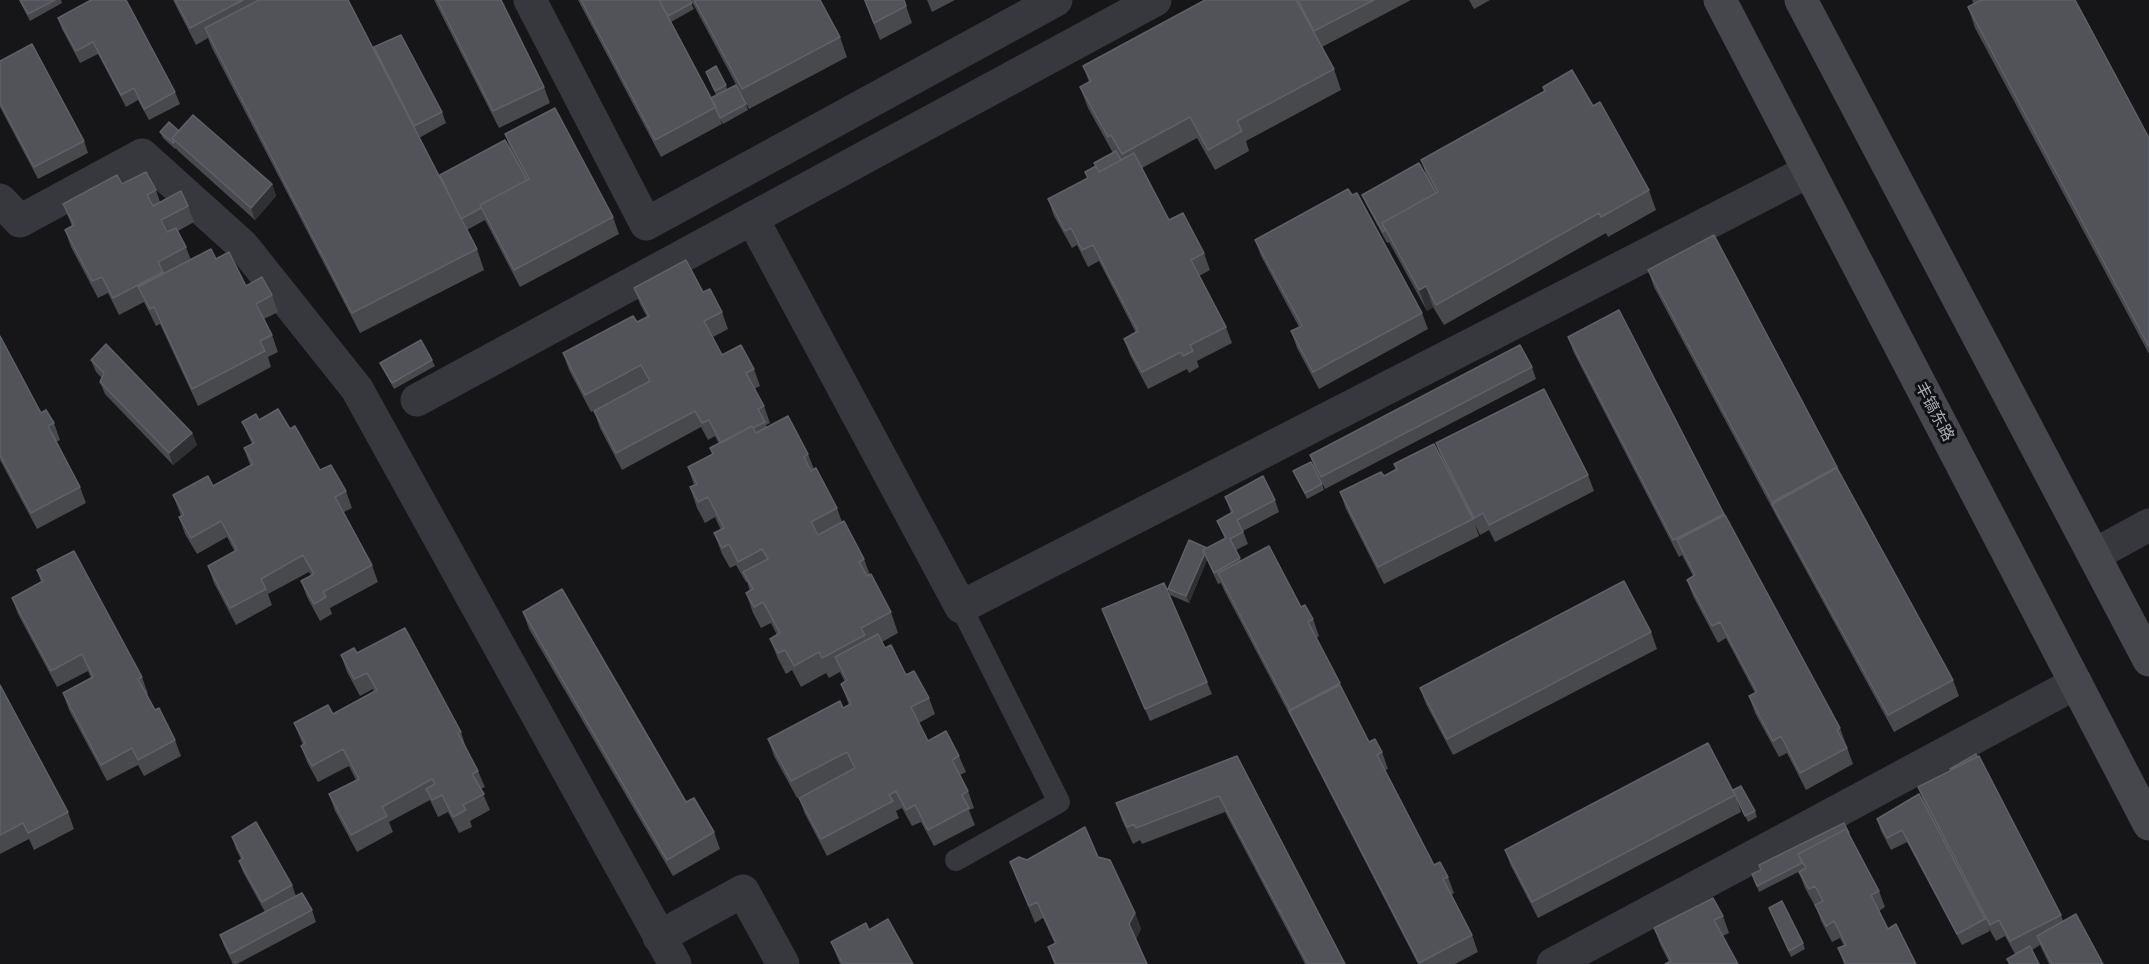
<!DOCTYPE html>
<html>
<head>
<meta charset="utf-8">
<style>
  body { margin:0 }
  canvas { display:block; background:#161618 }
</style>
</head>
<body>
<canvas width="2149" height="964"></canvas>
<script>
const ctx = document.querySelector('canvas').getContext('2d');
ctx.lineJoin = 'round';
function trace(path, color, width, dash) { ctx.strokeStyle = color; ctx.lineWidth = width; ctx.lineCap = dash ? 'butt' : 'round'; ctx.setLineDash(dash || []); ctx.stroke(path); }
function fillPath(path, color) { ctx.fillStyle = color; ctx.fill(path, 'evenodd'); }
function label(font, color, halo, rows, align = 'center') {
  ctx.font = font + ' "Fira Sans Condensed","Noto Sans SC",sans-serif'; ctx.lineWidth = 6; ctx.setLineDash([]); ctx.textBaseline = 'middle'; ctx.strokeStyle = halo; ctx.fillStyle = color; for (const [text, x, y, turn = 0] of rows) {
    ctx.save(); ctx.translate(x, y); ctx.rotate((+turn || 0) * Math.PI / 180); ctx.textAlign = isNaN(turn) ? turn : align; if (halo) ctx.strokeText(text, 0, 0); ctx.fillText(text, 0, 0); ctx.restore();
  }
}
trace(new Path2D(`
  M956,860L1059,802L961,607`), '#37383d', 22);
trace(new Path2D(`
  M530,0L646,224L1056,0
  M0,200L20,221L142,155L243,246L357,389L675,964
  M752,218L961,607L1809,171
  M417,400L1155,0
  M2094,555L2149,525
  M659,937L743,891L783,964
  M1553,964L2076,683`), '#37383d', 33);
trace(new Path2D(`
  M1720,0L2149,824
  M1801,0L2149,660`), '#45474d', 33);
fillPath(new Path2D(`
  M19,0H61L62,3L30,21Z
  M173,0H348L377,55L374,47L442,112L446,123L419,138L443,184L440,175L511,151L505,134L613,217L619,234L520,287L485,220L467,230L477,249L484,270L360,333L212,48L208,38L196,45Z
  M434,0H501L544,87L550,103L499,128Z
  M578,0H690L694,9L671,22L711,98L716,95L706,72L726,85L727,89L746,104L748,110L723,124L720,119L722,124L661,157Z
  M691,0H820L840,37L847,57L749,109Z
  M864,0H904L912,23L880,40Z
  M927,0H955L932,12Z
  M1205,0H1411L1322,47L1334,69L1341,90L1246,141L1249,151L1215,170L1197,138L1142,168L1169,220L1204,253L1210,270L1199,276L1226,327L1232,343L1197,361L1199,367L1189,373L1187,369L1148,389L1130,355L1124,339L1136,333L1099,261L1088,267L1077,245L1072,248L1054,216L1048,199L1088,178L1085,172L1096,167L1094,163L1113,153L1088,108L1080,87L1089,82L1083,66Z
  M1469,0H1490L1474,9Z
  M1972,0H2075L2149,138V354L1975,28L1968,7L1974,4Z
  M58,18L175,92L180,104L149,120L138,100L126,107L98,54L80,63L62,29Z
  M0,61L84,141L88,153L38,179L0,107Z
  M1543,87L1593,106L1649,190L1656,210L1608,237L1606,233L1444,325L1433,307L1427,311L1389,242L1387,243L1367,206L1362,195L1427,177L1421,160L1544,91Z
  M179,131L272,184L276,196L255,220L177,150L176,148L175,149L163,138L160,132Z
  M122,184L156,190L160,202L188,206L194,222L178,231L186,247L191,260L216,259L246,286L272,295L278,312L264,319L272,335L278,352L268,357L271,367L198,406L160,324L156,326L144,302L119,315L108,293L98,298L71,247L65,230L72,226L63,204Z
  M1255,240L1422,313L1428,329L1319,389L1297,348L1291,331L1299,327L1261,256Z
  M1648,270L1837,467L1953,680L1959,696L1894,732L1779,521L1654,287Z
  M634,288L703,292L722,312L728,329L713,337L722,355L754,369L760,386L754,389L764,406L770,423L766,425L767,427L808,454L814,469L837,508L842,522L864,559L870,575L891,612L898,633L882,642L885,648L906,675L929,698L935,714L919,723L928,741L959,756L966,772L960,775L968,791L974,808L969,810L975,825L934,846L921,822L912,826L902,808L896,811L899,818L827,856L805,814L799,798L853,769L797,798L774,756L768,739L849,705L841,684L845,682L840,672L829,678L826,673L801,687L792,670L786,674L778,659L770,639L777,635L771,623L761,628L753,613L746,593L750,591L747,582H746L736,565L730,568L722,554L714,533L721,530L715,517L705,523L697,508L690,487L694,485L688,467L713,454L710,448L719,444L715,436L708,440L701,427L622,470L600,428L594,411L648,382L591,412L569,370L563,353L637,322L647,317L640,304Z
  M1619,310L1725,515L1840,728L1853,764L1806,790L1787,753L1779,757L1755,713L1749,696L1755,693L1726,638L1718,643L1693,596L1687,580L1693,576L1682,555L1679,557L1574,353L1568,337Z
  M0,336L41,413L54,423L60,440L56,442L80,487L86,503L37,529L0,460Z
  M91,360L192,433L197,445L173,465L105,394L100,382L102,378L96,372Z
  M432,360L435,366L394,389L383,369L380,363Z
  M1532,367L1536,379L1325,489L1314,467L1310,455Z
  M259,420L290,429L320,470L346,491L352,508L344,512L372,565L378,582L330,608L332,614L320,621L307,597L301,581L311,575L309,572L268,594L272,605L236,625L214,583L208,566L235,552L227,537L197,554L185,534L179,517L181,516L173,495L213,486L250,465L244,448L252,444L242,422Z
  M1436,443L1588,475L1594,491L1495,542L1489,530L1480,535L1475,524L1479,536L1384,584L1346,509L1340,492L1384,476L1396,470L1394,464L1442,459Z
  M1293,471L1322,484L1324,490L1307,499Z
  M1225,497L1275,500L1279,512L1243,531L1248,544L1236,550L1241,561L1301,607L1313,619L1319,636L1316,638L1369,742L1382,752L1388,769L1385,770L1434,865L1448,877L1454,893L1451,895L1472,935L1478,952L1455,964H1418L1294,723L1224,590L1221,583L1218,584L1207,560L1189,603L1170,595L1168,589L1207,549L1225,539L1217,521L1231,513Z
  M37,570L142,677L148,694L147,695L155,710L175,740L181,756L144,776L138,765L107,781L69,710L63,693L91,678L88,671L57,687L18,614L12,598L41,582Z
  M1102,609L1207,682L1212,694L1150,721Z
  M523,612L686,802L714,832L720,849L673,876L529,629Z
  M1651,632L1657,649L1453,755L1426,704L1420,688Z
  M357,653L461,732L466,748L478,771L485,787L481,789L490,810L470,821L472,827L459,833L448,812L438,817L430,800L389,822L393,832L357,852L335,811L329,794L356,780L349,766L318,782L307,762L301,746L303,745L294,723L333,714L374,692L373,689L360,696L347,672L341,655Z
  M0,685L68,812L74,829L34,850L29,839L0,854Z
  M1237,756L1345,964H1305L1225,812L1142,844L1140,840L1133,844L1122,820L1116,803Z
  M1918,787L2061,915L2063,921L2103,964H2049L2040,945L2032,950L2039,964H2009L2007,959L2015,954L2005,936L1996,941L1987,925L1990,931L1962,945L1907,842L1891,850L1881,831L1877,819L1924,803Z
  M1734,793L1755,811L1757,817L1748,822L1737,799L1741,812L1538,918L1511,866L1505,850Z
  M1849,833L1879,891L1885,907L1879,911L1888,929L1916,964H1844L1838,948L1844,946L1840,938L1832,942L1821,921L1816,906H1815L1805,888L1799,872L1804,869L1759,892L1752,874L1761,870L1759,865Z
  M232,837L292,885L296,896L312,910L316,922L237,964H233L224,946L220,935L265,912L243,872L239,861L241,859L236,849Z
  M1098,857L1135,913L1141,929L1136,939L1147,964H1054L1048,947L1055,944L1043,918L1035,923L1010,862L1027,860Z
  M1769,908L1803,943L1805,949L1791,957Z
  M1723,916L1729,933L1669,962L1660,944L1654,928Z
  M869,930L913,964H840L831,942Z`), '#47494d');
fillPath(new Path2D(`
  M272,184L276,196L255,220L251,208Z
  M1426,286L1433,307L1427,311L1419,290Z
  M192,433L197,445L173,465L169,453Z
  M1204,554L1207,560L1189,603L1186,596Z
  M1135,913L1141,929L1135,940L1129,924Z`), '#2f3033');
const building = new Path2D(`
  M20,0H55L28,14Z
  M91,0H126L175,92L144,109L134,88L121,95L93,42L76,51L58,18Z
  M175,0H243L190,28Z
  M259,0H348L477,249L352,313L205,28Z
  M437,0H501L544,87L493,111Z
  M581,0H659L716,107L655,140Z
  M659,0H690L692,3L668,16Z
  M694,0H820L840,37L742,89Z
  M865,0H904L906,6L874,23Z
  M1205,0H1296L1334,69L1237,121L1242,131L1208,150L1190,117L1122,154L1111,135L1108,137L1080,87L1091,81L1083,66Z
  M1298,0H1374L1314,31Z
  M1981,0H2075L2149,138V347L1968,7Z
  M401,35L442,112L414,126L374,47Z
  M32,44L84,141L34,167L0,103V61Z
  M716,66L726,85L715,91L706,72Z
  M1572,70L1593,106L1600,102L1649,190L1601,217L1599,213L1436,305L1426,286L1419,290L1382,223L1438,192L1421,160L1545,91L1543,87Z
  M736,85L746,104L720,118L711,98Z
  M555,108L613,217L514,270L480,205L529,179L505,134Z
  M193,115L272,184L251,208L172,138Z
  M169,122L179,131L172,138L174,142L173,143L160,132Z
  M505,140L527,180L480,205L481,208L461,219L440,175Z
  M1116,151L1121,160L1099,172L1094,163Z
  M1134,153L1169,220L1183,213L1204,253L1191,260L1226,327L1190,345L1193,351L1183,356L1181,352L1142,372L1124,339L1138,331L1093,245L1082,250L1071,228L1065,231L1048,199L1088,178L1085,172L1096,166L1099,172Z
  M1419,163L1436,193L1382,223L1385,230L1383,232L1362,195Z
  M146,172L156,190L147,195L153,206L181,191L188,206L161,220L167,232L176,228L186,247L158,262L163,272L113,298L102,277L92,281L65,230L74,225L63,204L117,175L122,184Z
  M1348,189L1352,195L1357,193L1422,313L1313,372L1291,331L1302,326L1255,240Z
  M1714,235L1837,467L1772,502L1648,270Z
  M211,249L216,259L229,252L246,286L262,277L272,295L256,304L272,335L260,341L265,351L192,389L154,307L150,309L138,287Z
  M686,260L703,292L710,289L722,312L704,321L722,355L741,345L754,369L746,373L764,406L758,409L765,422L753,428L752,426L721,443L709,420L702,423L695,411L616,453L594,411L650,381L641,365L585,395L563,353L633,316L637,322L649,316L634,288Z
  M1619,310L1724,514L1673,540L1568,337Z
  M0,336L41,413L46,410L54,423L48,426L80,487L31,513L0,455Z
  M421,340L432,360L392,383L380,363Z
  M106,344L192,433L169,453L100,382L104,373L91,360Z
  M1520,345L1532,367L1321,477L1310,455Z
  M1544,389L1588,475L1489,525L1483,513L1474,518L1436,443Z
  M278,409L290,429L295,426L320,470L331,465L346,491L335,497L372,565L323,592L326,597L314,604L301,581L314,574L303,555L261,579L266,589L230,608L208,566L237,550L221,521L191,538L179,517L184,515L173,495L208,476L213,486L253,464L244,448L254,443L242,422L256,414L259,420Z
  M788,416L808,454L804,457L811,471L816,468L837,508L811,522L818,535L844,521L864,559L859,562L867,576L871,574L891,612L861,628L865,635L822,658L819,652L794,666L785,650L778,653L770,639L780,633L763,602L754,607L746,593L753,589L743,572L768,559L762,549L738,562L729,544L722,548L714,533L724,528L708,497L698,502L690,487L697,484L688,467L713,454L710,448L752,426L756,433Z
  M1434,444L1473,519L1378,567L1340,492L1381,472L1384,476L1397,469L1394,464Z
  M1311,462L1322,484L1305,493L1293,471Z
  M1837,468L1953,680L1888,715L1772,504Z
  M1263,476L1275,500L1237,520L1243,532L1230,539L1240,558L1214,573L1203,550L1226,538L1217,521L1233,512L1225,497Z
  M1725,515L1840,728L1837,730L1847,748L1800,773L1781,736L1773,741L1749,696L1757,692L1720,622L1712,626L1687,580L1695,575L1677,540Z
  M1189,540L1207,548L1203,550L1205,553L1186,596L1168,589Z
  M1269,546L1301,607L1305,605L1313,619L1308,622L1340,683L1290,710L1218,573Z
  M74,551L142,677L138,679L155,710L159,708L175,740L138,760L132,748L101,765L63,693L93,677L82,654L51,671L12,598L43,581L37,570Z
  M1624,581L1651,632L1447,739L1420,688Z
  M1164,583L1207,682L1145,709L1102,609Z
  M562,589L686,802L694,798L714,832L667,860L523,612Z
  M405,628L461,732L458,733L478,771L472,774L484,794L463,805L466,810L453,817L442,795L432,800L426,789L435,784L432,779L382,807L387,816L351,835L329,794L359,779L343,749L312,766L301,746L305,743L294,723L328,705L333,714L377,690L367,673L354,679L341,655L354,648L357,653Z
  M878,634L885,648L891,645L906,675L914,671L929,698L911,707L928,741L946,731L959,756L952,760L968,791L962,795L969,808L928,830L915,805L906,810L896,791L889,795L893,801L821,839L799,798L855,768L847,752L791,781L768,739L840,701L843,708L851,704L841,684L847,680L835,657Z
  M0,685L68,812L28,833L23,823L0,835Z
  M1340,685L1369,742L1375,739L1382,752L1377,755L1434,865L1440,862L1448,877L1443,879L1472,935L1419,963L1289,711Z
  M1708,743L1735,795L1532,902L1505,850Z
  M1976,754L1977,757L1951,770L1950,769Z
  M1237,756L1345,964H1308L1219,796L1136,828L1134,824L1127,827L1116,803Z
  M1979,756L2061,915L2010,941L1999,920L1990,925L1918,787Z
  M1741,786L1755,811L1745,816L1733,790Z
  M1919,794L1985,919L1957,934L1902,830L1887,838L1877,819Z
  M256,822L292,885L262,902L239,861L243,858L232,837Z
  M1844,823L1849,833L1846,829L1798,854L1802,863L1757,886L1752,874L1761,870L1759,865Z
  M1085,827L1098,857L1110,860L1135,913L1129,924L1147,964H1056L1048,947L1056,943L1037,902L1029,906L1010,862L1019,857L1027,860Z
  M1846,829L1879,891L1871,895L1888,929L1896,924L1916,964H1846L1838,948L1846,945L1834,921L1826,926L1815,905L1823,901L1815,886L1809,889L1799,872L1806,868L1798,854Z
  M302,893L312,910L230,954L220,935Z
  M1713,898L1723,916L1714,920L1738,964H1665L1671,961L1654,928Z
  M1782,901L1803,943L1789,951L1769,908Z
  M2076,914L2103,964H2052L2037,936Z
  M888,919L913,964H843L831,942L866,923L869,930Z
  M2030,946L2039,964H2010L2007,959Z`);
fillPath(building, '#525359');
trace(building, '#5f6168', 1.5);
label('16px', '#a8adb8', '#111113', [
  ["丰镐东路",1934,412,62]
]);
</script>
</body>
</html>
